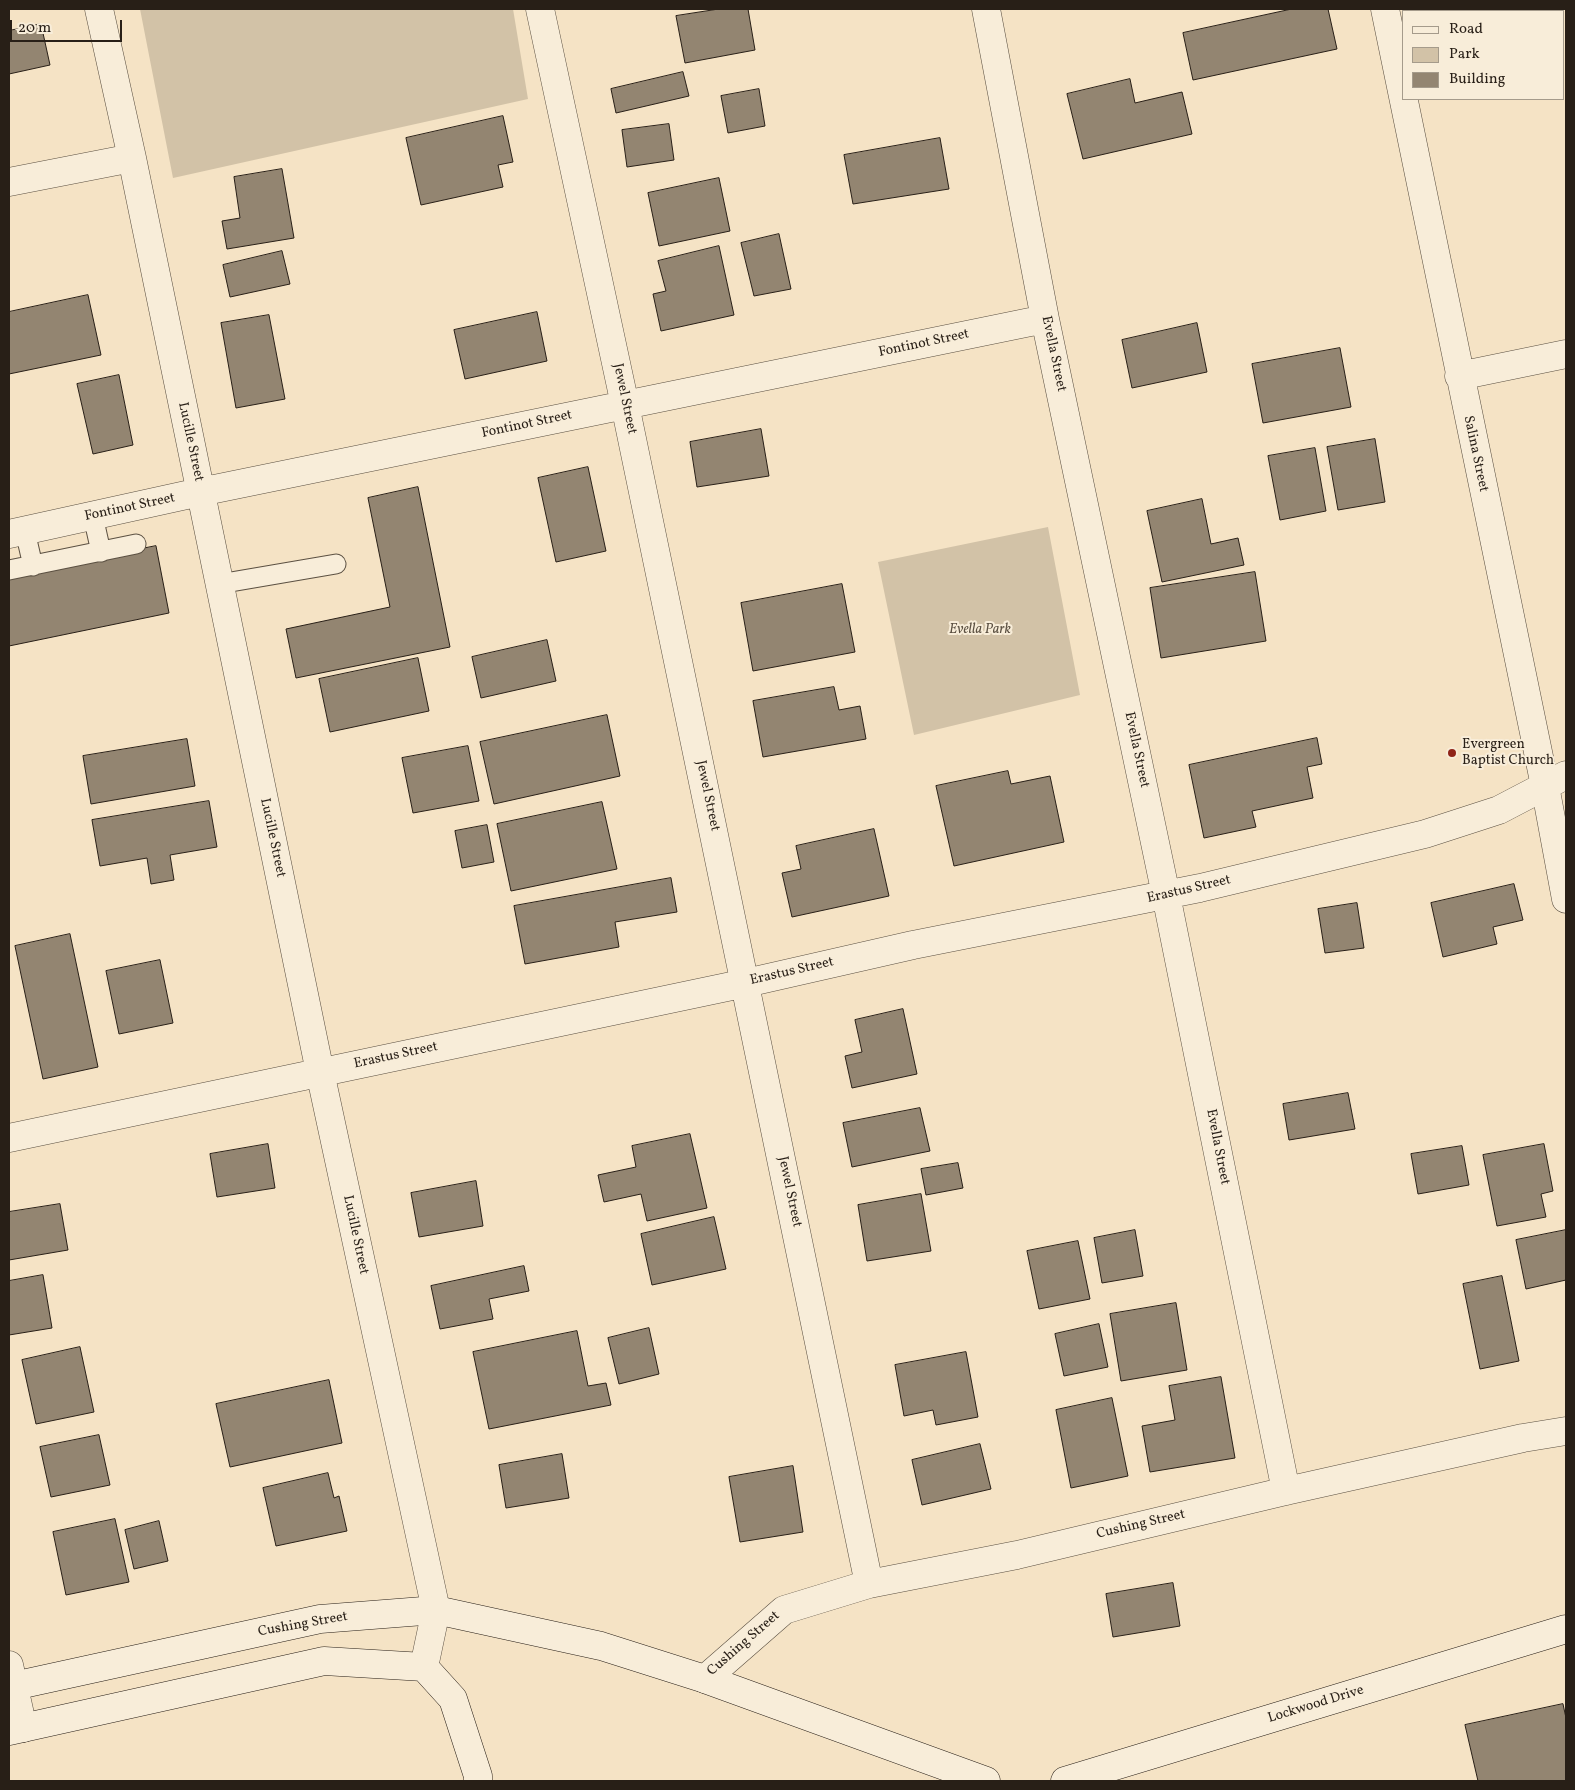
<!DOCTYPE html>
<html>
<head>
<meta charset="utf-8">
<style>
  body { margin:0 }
  #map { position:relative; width:1575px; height:1790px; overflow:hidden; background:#f5e3c5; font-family:Vollkorn,serif }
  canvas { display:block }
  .frame { position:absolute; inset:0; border:10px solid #281f17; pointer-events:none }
  .legend { position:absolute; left:1402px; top:10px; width:162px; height:90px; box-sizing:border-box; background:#f8edd9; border:1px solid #a59b8b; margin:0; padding:6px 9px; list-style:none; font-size:15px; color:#281f17 }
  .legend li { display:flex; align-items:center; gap:10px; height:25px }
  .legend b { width:25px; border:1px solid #a59b8b }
  .scale { position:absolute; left:10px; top:20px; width:112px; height:22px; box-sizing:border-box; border:2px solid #281f17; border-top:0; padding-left:6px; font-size:15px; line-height:18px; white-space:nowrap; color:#281f17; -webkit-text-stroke:4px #f8edd9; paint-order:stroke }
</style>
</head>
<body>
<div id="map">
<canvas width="1575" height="1790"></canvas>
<div class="frame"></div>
<ul class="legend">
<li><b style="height:6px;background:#f8edd9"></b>Road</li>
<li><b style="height:14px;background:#d2c2a7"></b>Park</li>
<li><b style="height:14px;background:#938571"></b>Building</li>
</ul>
<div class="scale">20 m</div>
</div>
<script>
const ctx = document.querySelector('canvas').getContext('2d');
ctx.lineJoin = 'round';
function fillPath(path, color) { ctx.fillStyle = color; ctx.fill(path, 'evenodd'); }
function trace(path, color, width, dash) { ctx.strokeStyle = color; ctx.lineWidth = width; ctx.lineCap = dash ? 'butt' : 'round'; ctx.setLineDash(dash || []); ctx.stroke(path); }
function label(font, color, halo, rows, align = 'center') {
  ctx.font = font + ' Vollkorn,serif'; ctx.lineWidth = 4; ctx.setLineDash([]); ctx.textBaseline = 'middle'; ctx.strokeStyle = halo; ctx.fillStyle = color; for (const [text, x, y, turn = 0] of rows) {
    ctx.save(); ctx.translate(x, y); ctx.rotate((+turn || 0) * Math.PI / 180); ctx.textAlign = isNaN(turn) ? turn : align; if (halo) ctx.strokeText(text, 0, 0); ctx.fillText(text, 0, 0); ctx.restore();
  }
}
fillPath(new Path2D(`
  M140,9H513L528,99L173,178Z
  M1048,527L1080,695L914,735L878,562Z`), '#d2c2a7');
const building = new Path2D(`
  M719,9H748L755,50L685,63L676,16Z
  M1292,9H1328L1337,49L1193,80L1183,33Z
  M41,24L50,65L9,74V31Z
  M683,72L689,96L616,113L611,89Z
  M1130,79L1135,103L1182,92L1192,134L1083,159L1067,94Z
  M759,89L765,126L728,133L721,96Z
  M503,116L513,162L498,165L503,187L421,205L406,138Z
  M669,124L674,160L627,167L622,130Z
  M940,138L949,189L853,204L844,155Z
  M282,169L294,238L227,249L222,221L240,218L234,177Z
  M719,178L730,231L659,246L648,193Z
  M779,234L791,289L754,296L741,243Z
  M719,246L734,315L661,331L653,294L666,291L658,261Z
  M282,251L290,284L230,297L223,265Z
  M88,295L101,355L9,374V312Z
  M537,312L547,361L465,379L454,330Z
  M269,315L285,399L236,408L221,323Z
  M1197,323L1207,372L1132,388L1122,340Z
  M1340,348L1351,407L1263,423L1252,364Z
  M119,375L133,445L93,454L77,384Z
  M761,429L769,476L697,487L690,442Z
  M1375,439L1385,502L1338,510L1327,447Z
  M1315,448L1326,511L1280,520L1268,456Z
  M588,467L606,551L556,562L538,478Z
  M418,487L450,647L296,678L286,629L390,607L368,498Z
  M1202,499L1211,544L1238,538L1244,565L1162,582L1147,511Z
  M156,546L169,613L9,646V576Z
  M1255,572L1266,641L1161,658L1150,588Z
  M842,584L855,652L753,671L741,603Z
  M547,640L556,681L481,698L472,657Z
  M418,658L429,711L330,732L319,679Z
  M834,687L839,710L860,706L866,739L763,757L753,701Z
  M607,715L620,776L494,804L480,742Z
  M1317,738L1322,764L1307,767L1313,798L1252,811L1256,827L1204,838L1189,765Z
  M187,739L195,786L91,804L83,756Z
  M468,746L479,801L413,813L402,758Z
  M1008,771L1011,784L1050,776L1064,842L954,866L936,786Z
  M209,801L217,847L170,855L174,880L151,884L147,858L100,866L92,820Z
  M602,802L617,869L511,891L497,824Z
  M487,825L494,862L462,868L455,831Z
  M874,829L889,896L792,917L782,873L801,869L796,846Z
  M671,878L677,912L615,922L619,947L525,964L514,906Z
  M1514,884L1523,920L1493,927L1497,944L1443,957L1431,903Z
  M1357,903L1364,948L1325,953L1318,909Z
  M70,934L98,1067L43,1079L15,946Z
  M160,960L173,1023L119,1034L106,971Z
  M903,1009L917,1074L852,1088L845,1056L862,1052L855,1020Z
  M1348,1093L1355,1129L1289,1140L1283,1104Z
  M920,1108L930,1151L852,1167L843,1123Z
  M690,1134L707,1208L647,1221L641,1194L604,1202L598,1175L636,1167L632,1146Z
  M268,1144L275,1188L217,1197L210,1154Z
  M1544,1144L1553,1191L1541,1194L1546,1217L1497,1226L1483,1155Z
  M1462,1146L1469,1185L1418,1194L1411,1154Z
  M958,1163L963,1188L926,1195L921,1169Z
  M476,1181L483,1226L419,1237L411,1193Z
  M921,1194L931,1251L867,1261L858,1205Z
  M60,1204L68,1250L9,1260V1212Z
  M714,1217L726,1269L652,1285L641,1234Z
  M1135,1230L1143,1276L1102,1283L1094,1238Z
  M1566,1230V1280L1526,1289L1516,1240Z
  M1078,1241L1090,1299L1039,1309L1027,1251Z
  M524,1266L529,1291L489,1299L493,1319L440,1329L431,1286Z
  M43,1275L52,1328L9,1335V1281Z
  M1502,1276L1519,1361L1480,1369L1463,1284Z
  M1176,1303L1187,1370L1121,1381L1110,1314Z
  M1099,1324L1108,1367L1064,1376L1055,1334Z
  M649,1328L659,1374L619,1384L608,1338Z
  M577,1331L588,1386L606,1383L611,1405L489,1429L473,1352Z
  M80,1347L94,1412L36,1424L22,1360Z
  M966,1352L978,1417L936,1425L933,1410L904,1416L895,1365Z
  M1221,1377L1235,1458L1150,1472L1142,1426L1175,1420L1169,1386Z
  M329,1380L342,1443L230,1467L216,1404Z
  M1112,1398L1128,1476L1071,1488L1056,1410Z
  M99,1435L110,1485L51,1497L40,1447Z
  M980,1444L991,1489L922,1505L912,1460Z
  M562,1454L569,1498L506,1508L499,1465Z
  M793,1466L803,1532L740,1542L729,1477Z
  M328,1473L334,1498L339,1496L347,1531L276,1546L263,1488Z
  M115,1519L129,1582L66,1595L53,1532Z
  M159,1521L168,1561L134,1569L125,1530Z
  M1173,1583L1180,1626L1113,1637L1106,1594Z
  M1563,1704L1566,1718V1781H1478L1465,1725Z`);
fillPath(building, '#938571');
trace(building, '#281f17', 1);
const service = new Path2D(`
  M93,516L101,552
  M25,531L33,566
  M9,570L136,544
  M219,584L336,564`);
const minor = new Path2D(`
  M99,9L132,158L320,1072L436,1610L424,1667
  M540,9L625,405L869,1584
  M986,9L1045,319L1166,895L1286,1491
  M1385,9L1545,786L1566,899
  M9,182L132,158
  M1459,376L1566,354
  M9,534L200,492L1045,319
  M9,1138L746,983L913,945L1200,888L1425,834L1499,810L1566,775
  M9,1665L23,1728
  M705,1679L784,1610L869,1584L1017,1555L1286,1491L1523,1438L1566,1431`);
const secondary = new Path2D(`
  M9,1687L320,1619L436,1610L601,1646L705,1679L986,1781
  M9,1731L324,1661L424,1667L453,1699L478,1776V1781
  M1065,1781L1566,1629`);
trace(service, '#5b5042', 21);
trace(minor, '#5b5042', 29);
trace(secondary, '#281f17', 29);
trace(service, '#f8edd9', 19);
trace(minor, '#f8edd9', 28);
trace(secondary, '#f8edd9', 28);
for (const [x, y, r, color] of [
  [1452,753,5,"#8f2418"]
]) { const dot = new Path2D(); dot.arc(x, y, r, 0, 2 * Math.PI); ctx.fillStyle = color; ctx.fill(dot); trace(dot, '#f8edd9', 2); }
label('14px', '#281f17', '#f8edd9', [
  ["Fontinot Street",924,344,-12],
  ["Evella Street",1053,354,78],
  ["Jewel Street",624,399,78],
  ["Fontinot Street",527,425,-12],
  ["Lucille Street",190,442,78],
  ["Salina Street",1475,454,78],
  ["Fontinot Street",130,508,-12],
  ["Evella Street",1136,750,78],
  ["Jewel Street",707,796,78],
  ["Lucille Street",272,838,78],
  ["Erastus Street",1189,890,-13],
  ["Erastus Street",792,972,-13],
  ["Erastus Street",396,1056,-12],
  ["Evella Street",1217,1147,79],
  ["Jewel Street",789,1192,78],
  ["Lucille Street",355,1235,78],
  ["Cushing Street",1141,1525,-13],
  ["Cushing Street",303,1625,-10],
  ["Cushing Street",744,1644,-41],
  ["Lockwood Drive",1316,1705,-17]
]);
label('italic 14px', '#5b5042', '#f8edd9', [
  ["Evella Park",980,630]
]);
label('14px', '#281f17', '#f8edd9', [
  ["Evergreen",1462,745],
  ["Baptist Church",1462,761]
], 'left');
</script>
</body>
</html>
